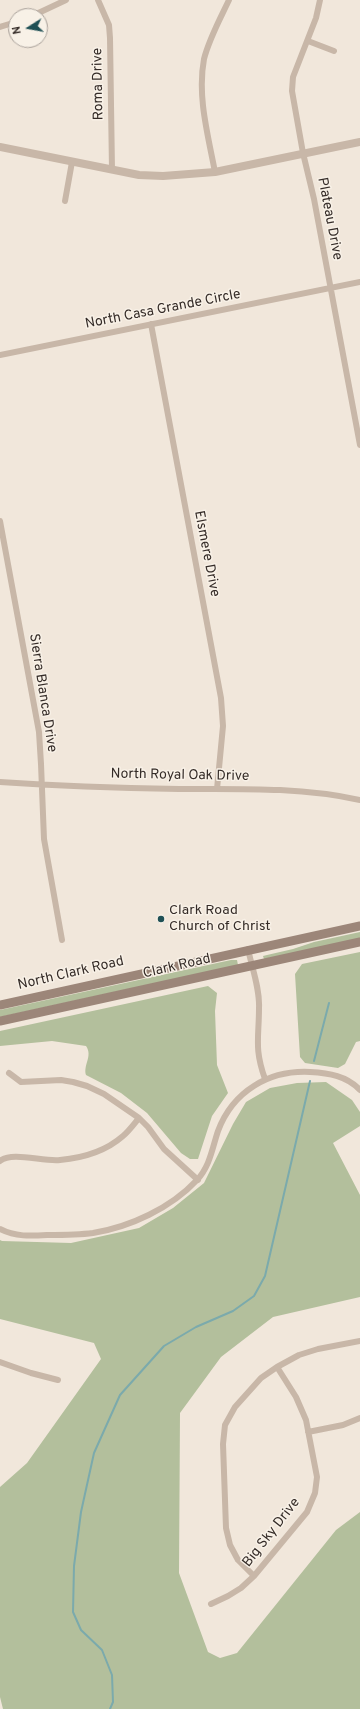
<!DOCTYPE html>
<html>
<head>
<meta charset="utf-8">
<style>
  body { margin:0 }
  #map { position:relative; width:360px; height:1709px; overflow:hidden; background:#f1e7db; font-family:Overpass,sans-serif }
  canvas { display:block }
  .north { position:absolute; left:8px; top:8px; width:40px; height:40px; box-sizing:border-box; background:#f8f1e7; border:1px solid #aaa29b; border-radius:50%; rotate:259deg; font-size:11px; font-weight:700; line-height:16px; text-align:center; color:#352c28 }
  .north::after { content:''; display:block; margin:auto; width:14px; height:18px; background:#1f5055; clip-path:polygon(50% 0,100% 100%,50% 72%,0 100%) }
</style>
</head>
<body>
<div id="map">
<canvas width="360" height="1709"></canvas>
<div class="north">N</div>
</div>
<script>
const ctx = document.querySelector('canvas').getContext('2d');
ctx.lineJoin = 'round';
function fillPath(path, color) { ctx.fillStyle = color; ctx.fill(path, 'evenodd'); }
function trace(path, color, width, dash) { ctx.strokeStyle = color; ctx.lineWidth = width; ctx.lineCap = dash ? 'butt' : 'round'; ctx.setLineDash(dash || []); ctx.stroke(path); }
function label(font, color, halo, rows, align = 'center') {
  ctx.font = font + ' Overpass,sans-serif'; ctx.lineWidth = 3; ctx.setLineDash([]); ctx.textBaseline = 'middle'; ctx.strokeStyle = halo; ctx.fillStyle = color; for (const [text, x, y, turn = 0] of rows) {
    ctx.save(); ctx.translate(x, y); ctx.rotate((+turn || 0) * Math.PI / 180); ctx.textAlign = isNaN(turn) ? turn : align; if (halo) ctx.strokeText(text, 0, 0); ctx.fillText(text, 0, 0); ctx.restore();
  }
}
fillPath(new Path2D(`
  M360,932V939L264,959L263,956L267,955L293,949L314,942Z
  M360,952V1041L356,1042L345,1064L338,1068L305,1063L300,1057L295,974L302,964Z
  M231,960H237L238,965L0,1017V1010Z
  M208,986L217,993L215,1011L217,1065L228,1093L212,1116L198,1159H190L181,1153L147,1113L121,1093L86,1075C83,1065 93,1056 86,1046L52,1041L0,1046V1031Z
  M326,1082L352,1100L360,1112V1126L333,1143L360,1195V1297L273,1317L221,1357L180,1413L179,1573L208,1652L220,1658L237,1653L336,1530L360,1512V1709H3L0,1697V1487L27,1463L101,1359L94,1343L0,1319V1240L2,1241L71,1243L139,1228L173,1208L204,1183L233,1124L246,1102L270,1088L297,1083Z`), '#b3bf9c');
trace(new Path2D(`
  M314,1061L329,1003
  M110,1709L113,1702L112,1675L102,1650L81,1630L73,1612L74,1566L81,1512L94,1453L120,1395L164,1346L196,1327L233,1311L254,1296L265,1276L310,1081`), '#7baaac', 2);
trace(new Path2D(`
  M98,0L109,25L110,38L112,170
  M320,0L316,18L293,77L292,91L303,153L314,199L360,445
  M32,16L66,0
  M0,27L16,22
  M308,41L334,51
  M215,172C208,135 197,96 204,59C209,39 220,19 229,0
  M65,201L72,162
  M151,324L221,698L223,726L217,789
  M0,355L360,282
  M0,521L39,732L41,764L44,839L62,940
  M0,782C60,786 119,788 179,789C239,789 300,787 360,800
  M248,949C252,968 260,989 259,1008C259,1038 254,1048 265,1079
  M9,1073L21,1082L61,1080L73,1082L87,1086L104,1094L139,1118L148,1127L164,1149L198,1180
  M0,1161C12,1151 43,1162 60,1160C82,1158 106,1151 123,1136C129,1131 134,1124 139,1118
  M0,1229C15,1237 31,1236 47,1235C63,1235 78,1235 93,1233C130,1227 171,1208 197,1180C210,1166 212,1149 218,1131C233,1091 269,1070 310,1072C329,1073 347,1076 360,1090
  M0,1362L31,1373L58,1380
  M308,1432L343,1425L360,1418
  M254,1576L238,1560L230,1545L226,1528L223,1444L225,1425L235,1407L261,1378L277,1367L299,1355L318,1349L360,1341
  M211,1604L228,1596L241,1588L254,1576L307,1512L315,1493L317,1477L306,1420L296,1397L277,1367`), '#c8b7a8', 6);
trace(new Path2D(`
  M0,147L139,175L163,176L215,172L360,142`), '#c8b7a8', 8);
trace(new Path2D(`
  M0,1005L360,926
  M0,1021L360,942`), '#9c8679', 9);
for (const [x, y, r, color] of [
  [161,919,4,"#1f5055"]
]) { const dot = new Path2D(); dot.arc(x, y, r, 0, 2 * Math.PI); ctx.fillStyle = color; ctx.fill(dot); trace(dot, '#f8f1e7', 1.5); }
label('14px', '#352c28', '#f8f1e7', [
  ["Roma Drive",99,84,-91],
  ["Plateau Drive",329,219,79],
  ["North Casa Grande Circle",163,310,-11],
  ["Elsmere Drive",206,554,79],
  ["Sierra Blanca Drive",42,693,81],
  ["North Royal Oak Drive",180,776,1],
  ["Clark Road",177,967,-13],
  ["North Clark Road",71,974,-13],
  ["Big Sky Drive",272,1533,-52]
]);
label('14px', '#352c28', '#f8f1e7', [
  ["Clark Road",169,911],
  ["Church of Christ",169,927]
], 'left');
</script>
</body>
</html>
